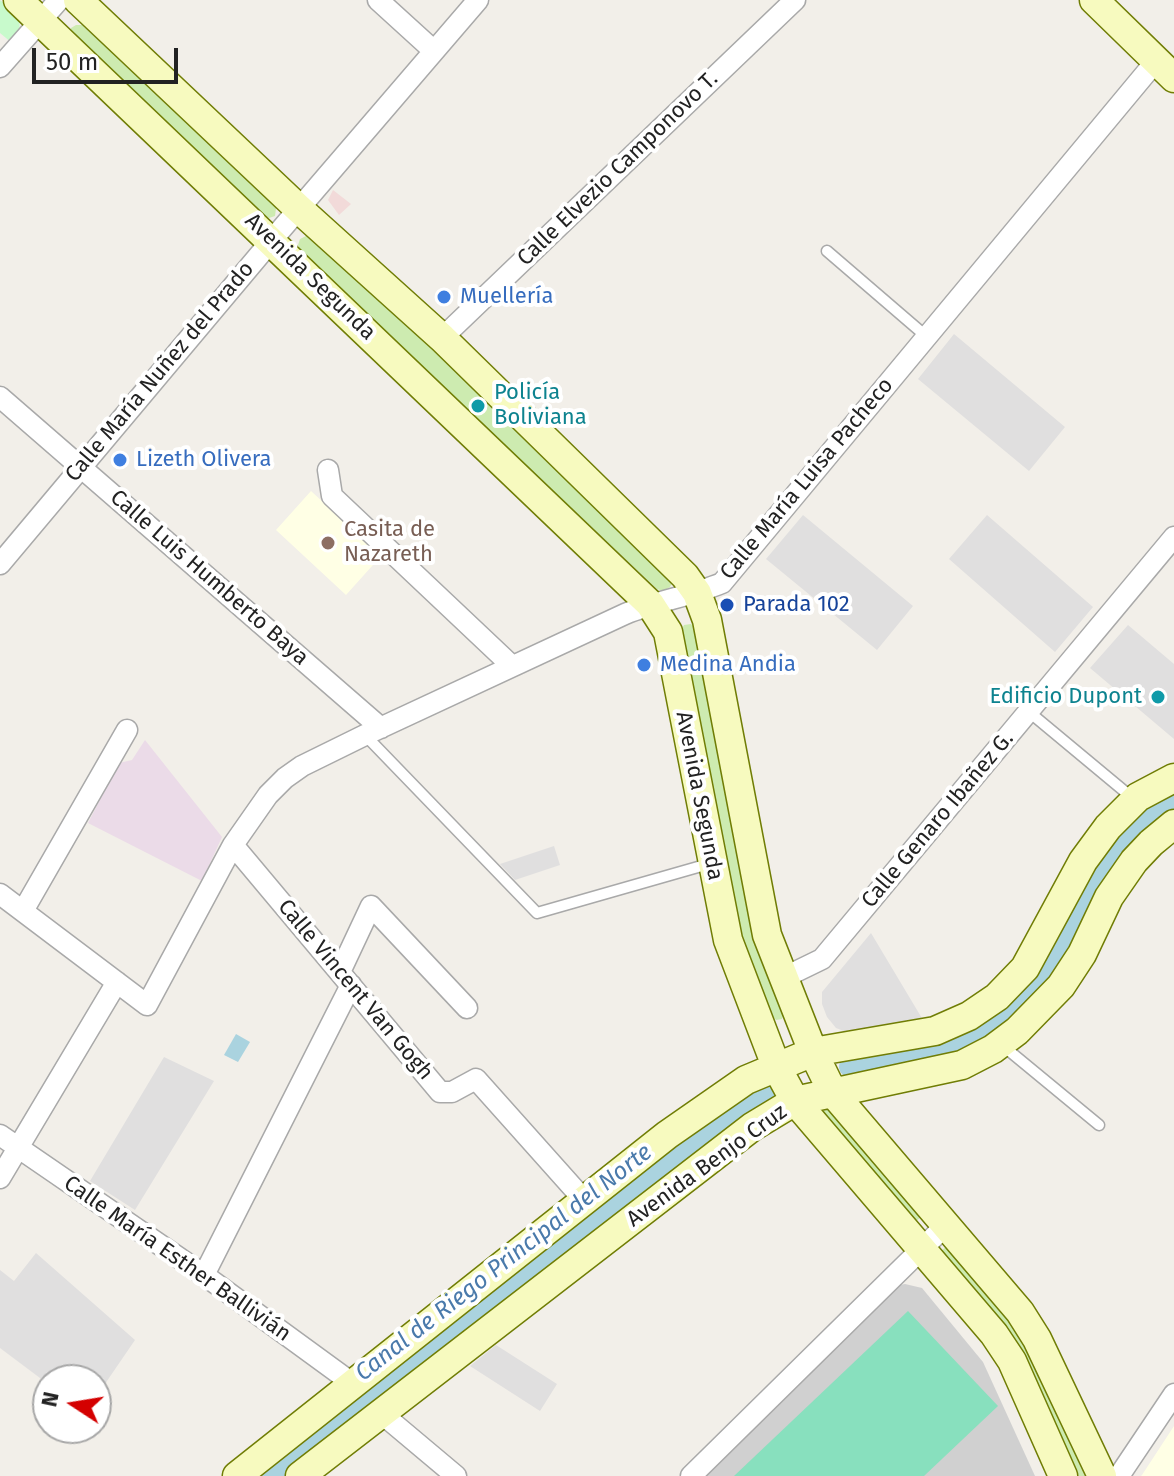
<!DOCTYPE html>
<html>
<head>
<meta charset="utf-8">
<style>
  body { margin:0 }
  #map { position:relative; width:1174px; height:1476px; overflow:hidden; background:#f2efe9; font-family:"Fira Sans",sans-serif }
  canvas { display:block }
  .north { position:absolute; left:32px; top:1364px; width:80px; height:80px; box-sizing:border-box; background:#fff; border:2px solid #a7a7a7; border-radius:50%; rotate:282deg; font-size:22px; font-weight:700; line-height:32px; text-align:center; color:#222 }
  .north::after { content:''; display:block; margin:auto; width:28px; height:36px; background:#d40000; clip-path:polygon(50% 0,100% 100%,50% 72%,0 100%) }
  .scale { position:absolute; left:32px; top:48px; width:146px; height:36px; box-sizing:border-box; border:4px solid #222; border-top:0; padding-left:10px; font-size:24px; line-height:28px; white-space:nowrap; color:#222; -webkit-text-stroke:6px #fff; paint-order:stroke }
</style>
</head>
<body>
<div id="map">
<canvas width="1174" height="1476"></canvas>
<div class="north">N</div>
<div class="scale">50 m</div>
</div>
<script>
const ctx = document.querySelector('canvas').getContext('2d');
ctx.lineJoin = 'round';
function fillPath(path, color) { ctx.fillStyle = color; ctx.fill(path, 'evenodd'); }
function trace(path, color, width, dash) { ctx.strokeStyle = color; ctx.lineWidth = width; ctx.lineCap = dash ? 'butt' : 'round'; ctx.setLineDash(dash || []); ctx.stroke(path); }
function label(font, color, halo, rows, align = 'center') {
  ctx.font = font + ' "Fira Sans",sans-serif'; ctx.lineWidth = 8; ctx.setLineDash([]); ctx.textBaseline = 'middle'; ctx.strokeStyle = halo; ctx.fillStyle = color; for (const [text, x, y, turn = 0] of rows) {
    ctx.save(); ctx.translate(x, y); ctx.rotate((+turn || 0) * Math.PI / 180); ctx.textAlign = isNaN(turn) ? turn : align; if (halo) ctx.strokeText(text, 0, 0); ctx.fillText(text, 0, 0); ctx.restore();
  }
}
fillPath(new Path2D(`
  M954,334L1065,427L1029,471L918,379Z
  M803,515L913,606L877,650L766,559Z
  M987,515L1093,607L1055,652L949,559Z
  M1128,625L1174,664V739L1090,668Z
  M554,846L560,865L515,880L500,864Z
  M871,933L923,1020L849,1033L836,1028L827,1017L822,1004V992Z
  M164,1057L214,1081L135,1210L90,1181Z
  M36,1253L135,1340L96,1397V1380H48V1384L0,1348V1270L14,1281Z
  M496,1345L557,1384L540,1411L470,1366Z`), '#e0dfdf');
fillPath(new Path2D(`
  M333,190L351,204L339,215L328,200Z`), '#f2dad9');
fillPath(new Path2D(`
  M145,740L222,837L202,881L88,823L119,763L132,760Z`), '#ebdbe8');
fillPath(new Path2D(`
  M311,491L381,556L346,595L276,530Z
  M1174,1426V1476H1141L1142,1475Z`), '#ffffe5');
fillPath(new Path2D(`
  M905,1284L922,1288L983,1362L1035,1476H702L895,1286Z`), '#d0d0d0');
fillPath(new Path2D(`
  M76,25H82L277,201L275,216L269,218L264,216L70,33L71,28Z
  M306,236H313L430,342L673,581L670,587L663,591L657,589L301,252L298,245L300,239Z
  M691,624L696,628L784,1013L782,1019L776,1020L771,1015L735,918L681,631L684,625Z
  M828,1106L921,1217L915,1222L821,1109Z
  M948,1245L1018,1330L1090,1476H1076L939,1253Z`), '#cdebb0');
fillPath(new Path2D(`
  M0,0L19,15L20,33L12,43L0,33Z`), '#c8facc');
fillPath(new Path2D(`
  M908,1311L998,1406L924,1476H734Z`), '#88e0be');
fillPath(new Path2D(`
  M236,1034L250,1042L238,1062L224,1055Z`), '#aad3df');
trace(new Path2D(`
  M849,1067C900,1059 958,1054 1001,1023C1024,1007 1047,978 1061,954C1084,917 1093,868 1125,836C1139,821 1156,810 1174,800
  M272,1476L741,1109L768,1091`), '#aad3df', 20);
const lane = new Path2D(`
  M827,251L927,337
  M1028,711L1135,800
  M365,735L537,913L712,863
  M1002,1045L1099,1125`);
const street = new Path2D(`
  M378,0L434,51
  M0,67L59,0
  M442,338L795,0
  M0,397L381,728
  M328,470L332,496L512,666
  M0,564L272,240L478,0
  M233,845L440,1092H452L476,1079L584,1200
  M0,894L147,1005L233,845L268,795L285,778L302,766L365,735L625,614C657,601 691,596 722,583L1156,61
  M23,911L127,730
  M340,972L371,906L467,1008
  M783,978L822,959L1174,537
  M0,1135L204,1275L352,1383
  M0,1178L117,982
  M204,1275L351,985
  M381,1413L456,1476
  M691,1476L947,1224
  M1119,1476L1174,1394`);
const secondary = new Path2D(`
  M18,0L650,604L668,632L728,940L776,1066L795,1101L994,1334L1012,1361L1063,1476
  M78,0L299,209L442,338L685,576L697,593L707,620L767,935L813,1052L833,1093L1020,1312L1037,1339L1102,1476
  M1094,0L1174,78
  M237,1476L667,1135L746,1080L813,1052L935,1031L969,1016L997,997L1025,968L1083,861L1108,827L1138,797L1174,778
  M300,1476L752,1127L795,1101L962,1065L993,1049L1017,1031L1061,986L1082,954L1109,897L1134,861L1151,843L1174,824`);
trace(lane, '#a9a9a9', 13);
trace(street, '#a9a9a9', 23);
trace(secondary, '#707d05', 31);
trace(lane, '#fff', 10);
trace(street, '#fff', 20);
trace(secondary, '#f7fabf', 28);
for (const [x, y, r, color] of [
  [444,297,8,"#3f7fe0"],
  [478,406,8,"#0f9aa8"],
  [120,460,8,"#3f7fe0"],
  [328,543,8,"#8d6e63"],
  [727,605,8,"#1a4fb4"],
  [644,665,8,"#3f7fe0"],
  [1158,697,8,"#0f9aa8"]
]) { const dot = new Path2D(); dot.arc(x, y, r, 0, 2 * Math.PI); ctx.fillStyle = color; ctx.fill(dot); trace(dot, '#fff', 3); }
label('22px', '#222', '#fff', [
  ["Calle Elvezio Camponovo T.",618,169,-44],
  ["Avenida Segunda",310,277,44],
  ["Calle María Nuñez del Prado",160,372,-50],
  ["Calle María Luisa Pacheco",807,479,-50],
  ["Calle Luis Humberto Baya",209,578,41],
  ["Avenida Segunda",699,796,79],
  ["Calle Genaro Ibañez G.",938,820,-50],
  ["Calle Vincent Van Gogh",355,990,50],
  ["Avenida Benjo Cruz",707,1166,-36],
  ["Calle María Esther Ballivián",177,1259,35]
]);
label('22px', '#366cbe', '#fff', [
  ["Muellería",460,297],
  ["Lizeth Olivera",136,460],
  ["Medina Andia",660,665]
], 'left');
label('22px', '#0d838f', '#fff', [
  ["Policía",494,393],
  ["Boliviana",494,418],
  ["Edificio Dupont",1142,697,"right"]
], 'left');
label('22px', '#785e54', '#fff', [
  ["Casita de",344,530],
  ["Nazareth",344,555]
], 'left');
label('22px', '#164399', '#fff', [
  ["Parada 102",743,605]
], 'left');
label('italic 24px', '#4a7aab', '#fff', [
  ["Canal de Riego Principal del Norte",504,1263,-38]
]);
</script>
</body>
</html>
